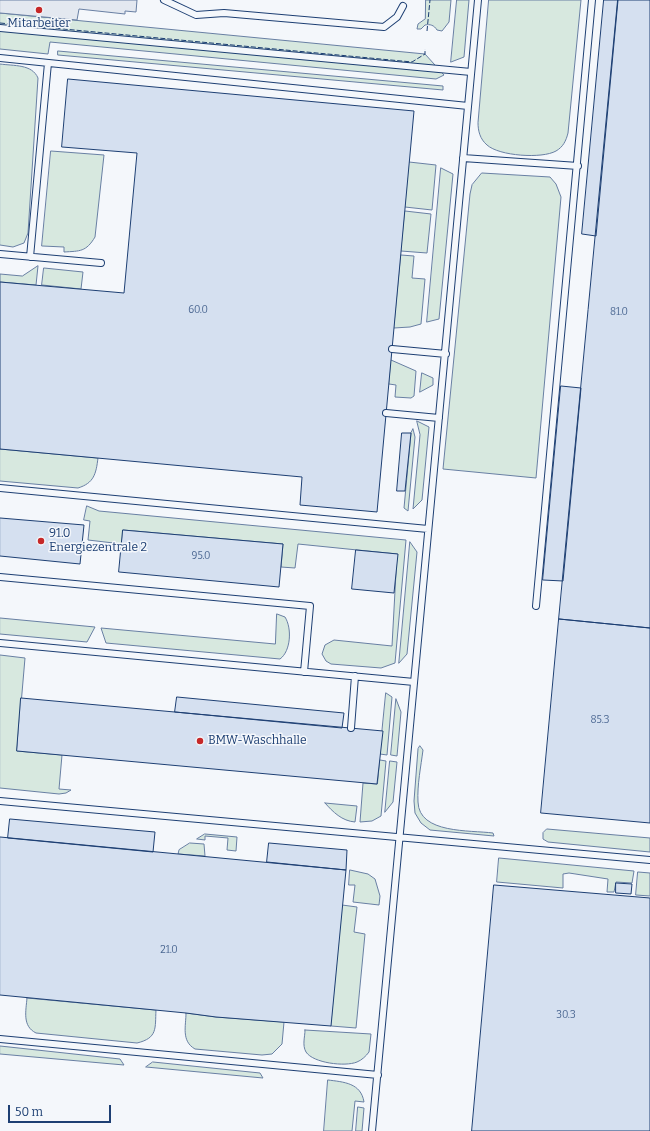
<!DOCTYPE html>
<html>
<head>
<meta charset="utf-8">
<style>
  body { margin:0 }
  #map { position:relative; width:650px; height:1131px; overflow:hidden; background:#f4f7fb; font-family:Bitter,serif }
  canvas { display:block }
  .scale { position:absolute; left:8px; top:1105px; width:103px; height:18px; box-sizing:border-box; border:2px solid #1d3f73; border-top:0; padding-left:5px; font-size:12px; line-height:14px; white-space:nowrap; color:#1d3f73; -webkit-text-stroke:3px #f4f7fb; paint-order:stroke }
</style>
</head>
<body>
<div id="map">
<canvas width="650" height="1131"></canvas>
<div class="scale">50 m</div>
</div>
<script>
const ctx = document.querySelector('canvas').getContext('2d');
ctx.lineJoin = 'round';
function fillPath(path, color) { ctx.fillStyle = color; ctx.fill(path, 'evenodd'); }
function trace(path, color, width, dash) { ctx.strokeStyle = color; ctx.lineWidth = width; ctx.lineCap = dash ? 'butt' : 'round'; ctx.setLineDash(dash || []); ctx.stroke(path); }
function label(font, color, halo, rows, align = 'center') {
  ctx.font = font + ' Bitter,serif'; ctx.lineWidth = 3; ctx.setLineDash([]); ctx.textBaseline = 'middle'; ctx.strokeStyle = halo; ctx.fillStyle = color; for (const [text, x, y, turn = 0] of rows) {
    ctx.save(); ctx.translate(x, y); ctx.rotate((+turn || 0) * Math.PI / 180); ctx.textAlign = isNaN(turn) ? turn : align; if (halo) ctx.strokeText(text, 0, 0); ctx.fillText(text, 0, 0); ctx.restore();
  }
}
const green = new Path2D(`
  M426,0H451L449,22L442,31L437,30C434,25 430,24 425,25L421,29H417L418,24L425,19Z
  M457,0H469L464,57L451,62Z
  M489,0H581L568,133C566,141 563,147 556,151C542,159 499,156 487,145C480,139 478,131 478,123Z
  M0,13L425,54L444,75L436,79L50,42L48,54L0,49Z
  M58,51L443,86V90L58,55Z
  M0,64C14,66 32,64 38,78L28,233L24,243L13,247L0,245Z
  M51,151L104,155L95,237C86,252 80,251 64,252V247L42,246Z
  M409,162L436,165L432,210L405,207Z
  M441,168L453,174L439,319L427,322Z
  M482,173L550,177L556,184L561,197L536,478L443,469L470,194L472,185Z
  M405,211L431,214L427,253L401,251Z
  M401,255L414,256L412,278L425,279L421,324L410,327L394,328Z
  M38,266L36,285L0,282V274L22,276Z
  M44,268L83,272L81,289L42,285Z
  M391,360L416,371L414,396L411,398L395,397L396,385L389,384Z
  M422,373L433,378V385L420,392Z
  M417,421L429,427L422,500L413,509L420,435Z
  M413,429L415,437L408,511L404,508L411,433Z
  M0,449L98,458C96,474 94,483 78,488L0,481Z
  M87,506L99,511L406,540L395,663L381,668L331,664L326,661L322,654L325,645L334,640L392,646L397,554L298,544L295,568L281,567L283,544L123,530L122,544L88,540L90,521L84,520Z
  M410,542L417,552L407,654L399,663Z
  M277,614L285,617C292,628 291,651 280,659L106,643L101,628L275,644Z
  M0,618L95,627L87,642L0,634Z
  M0,655L25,658L17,751L62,755L59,789L71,790L66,793L59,794L0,788Z
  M386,693L392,697L387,755L380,754Z
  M396,699L401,712L397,756L391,755Z
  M420,746L423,750C421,766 417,785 418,802C419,834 470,830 493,833L494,836L430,830L421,823L415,813L414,801L418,749Z
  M380,760L386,761L381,816L372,821L360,822L363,783L377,784Z
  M390,761L397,762L393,802L385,812Z
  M325,803L357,806L355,822C342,821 333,812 325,803Z
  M547,829L650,838V852L548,842L543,839V833Z
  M205,834L237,837L236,851L227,850L228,838L205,836V840L197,839Z
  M190,843L204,844L205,856L178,854L179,850Z
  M499,858L634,871L632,883L616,882L614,892H607L608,879L569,873L563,874V888L497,882Z
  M350,870L368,874L375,879L380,896L379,905L353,902L355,885H349Z
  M638,872L650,873V896L636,895Z
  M342,905L357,907L354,932L365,934L356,1028L331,1026Z
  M27,998L156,1010C155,1028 158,1038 137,1043L36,1033C22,1026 26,1011 27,998Z
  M186,1013L216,1017L284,1022L282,1044L272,1054L262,1055L195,1049C181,1041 186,1026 186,1013Z
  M305,1030L371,1034L369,1052C366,1056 362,1060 357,1062C345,1067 313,1063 306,1052C302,1045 305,1037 305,1030Z
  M0,1046L120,1059L124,1065L0,1054Z
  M153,1062L260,1073L263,1078L146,1067Z
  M328,1080C344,1082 361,1083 364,1102L355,1101L352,1131H324Z
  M358,1107L364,1108L362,1131H356Z`);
fillPath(green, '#d7e8df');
trace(green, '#687fa3', 1);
const parking = new Path2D(`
  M0,0H137L136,12L125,11V14L79,9L77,20L0,13Z`);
fillPath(parking, '#e3e8f0');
trace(parking, '#687fa3', 1);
const building = new Path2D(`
  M604,0H618L596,236L582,234Z
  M618,0H650V628L559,619Z
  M68,79L414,111L377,512L300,505L302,477L0,449V282L124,293L137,153L62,147Z
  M561,386L581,388L563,581L543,580Z
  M402,433H411L405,491H397Z
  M0,518L84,525L80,564L0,556Z
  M123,530L283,544L279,587L119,572Z
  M356,550L398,554L394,593L352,589Z
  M559,619L650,628V823L541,813Z
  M177,697L344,713L342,728L175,712Z
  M21,698L383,731L377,784L17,751Z
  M10,819L155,832L153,852L8,838Z
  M0,837L346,870L331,1026L216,1017L186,1013L0,995Z
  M269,843L347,850L346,870L267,862Z
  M616,883L632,884L631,894L616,893Z
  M494,885L650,898V1131H472Z`);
fillPath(building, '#d5e0f0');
trace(building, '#1d3f73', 1);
const lane = new Path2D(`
  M164,0L196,15L224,13L384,27L397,17L403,6
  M0,28L471,72
  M0,58L468,106
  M463,158L578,166
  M0,254L101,263
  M30,257L48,63
  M392,349L446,354
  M386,413L439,418
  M0,488L428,529
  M0,577L310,606L304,672
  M536,606L592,0
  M0,643L414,682
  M351,728L355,676
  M0,801L650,860
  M0,1039L378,1075
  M372,1131L478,0`);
trace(lane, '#1d3f73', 8);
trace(lane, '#f4f7fb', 6);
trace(new Path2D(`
  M0,23L412,62L425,54V49
  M427,31L430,0`), '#1d3f73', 1, [5, 2]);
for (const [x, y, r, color] of [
  [39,10,4,"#c62828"],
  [41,541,4,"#c62828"],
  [200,741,4,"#c62828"]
]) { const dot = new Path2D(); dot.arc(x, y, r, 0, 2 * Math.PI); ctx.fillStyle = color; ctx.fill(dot); trace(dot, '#f4f7fb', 1.5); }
label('10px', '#4b6792', null, [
  ["60.0",198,310],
  ["81.0",619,312],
  ["95.0",201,556],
  ["85.3",600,720],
  ["21.0",169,950],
  ["30.3",566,1015]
]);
label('12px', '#1d3f73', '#f4f7fb', [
  ["Mitarbeiter",39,24,"center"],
  ["91.0",49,534],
  ["Energiezentrale 2",49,548],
  ["BMW-Waschhalle",208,741]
], 'left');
</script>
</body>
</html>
